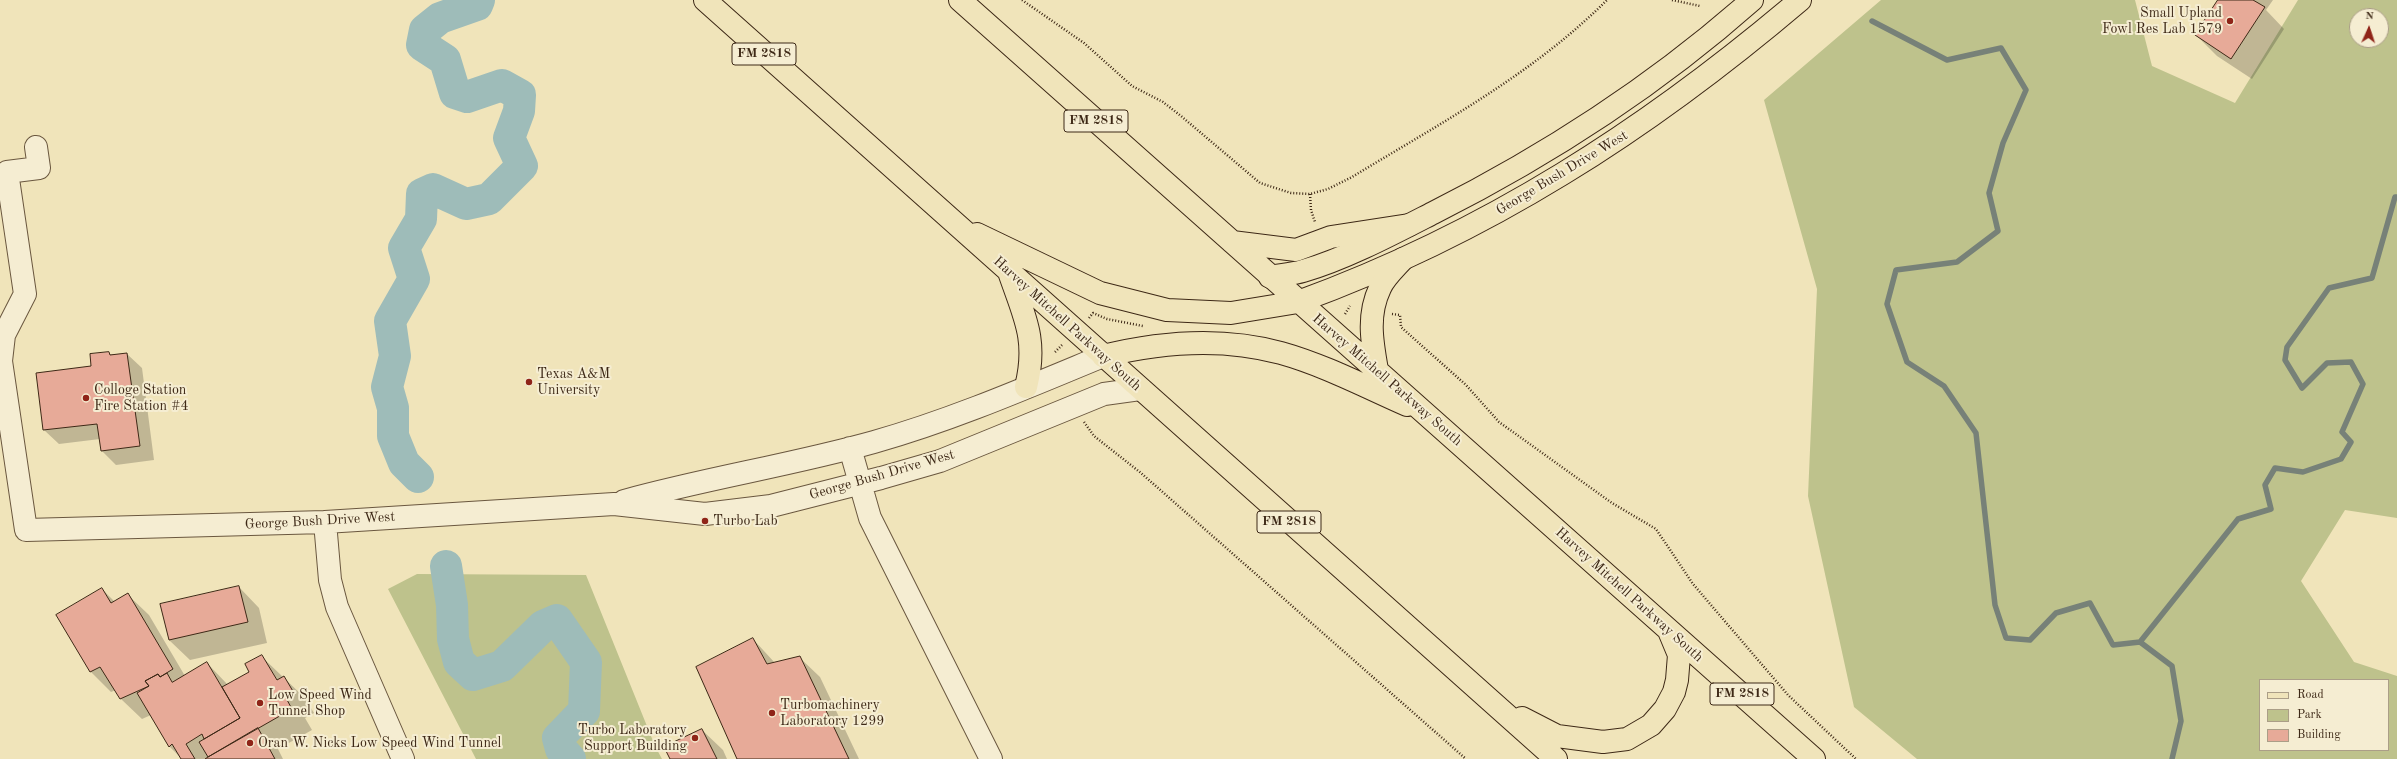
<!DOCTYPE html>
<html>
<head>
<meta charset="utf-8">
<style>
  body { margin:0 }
  #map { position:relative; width:2397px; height:759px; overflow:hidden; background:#f0e4ba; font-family:"Old Standard TT",serif }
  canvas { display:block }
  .legend { position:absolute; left:2259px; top:679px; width:130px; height:72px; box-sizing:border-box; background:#f5edd2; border:1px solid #ab9e87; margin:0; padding:5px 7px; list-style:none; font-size:12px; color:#3d2816 }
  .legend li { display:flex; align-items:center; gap:8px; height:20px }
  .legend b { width:20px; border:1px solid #ab9e87 }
  .north { position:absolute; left:2349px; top:8px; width:40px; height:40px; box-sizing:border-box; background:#f5edd2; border:1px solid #ab9e87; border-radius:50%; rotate:3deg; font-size:11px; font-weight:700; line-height:16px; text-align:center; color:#3d2816 }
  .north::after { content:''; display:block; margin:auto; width:14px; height:18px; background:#8f2418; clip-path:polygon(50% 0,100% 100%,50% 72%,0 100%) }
</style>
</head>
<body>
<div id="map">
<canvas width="2397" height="759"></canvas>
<ul class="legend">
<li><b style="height:5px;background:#f0e4ba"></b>Road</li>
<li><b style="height:11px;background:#bec28c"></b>Park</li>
<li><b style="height:11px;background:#e7aa98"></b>Building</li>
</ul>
<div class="north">N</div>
</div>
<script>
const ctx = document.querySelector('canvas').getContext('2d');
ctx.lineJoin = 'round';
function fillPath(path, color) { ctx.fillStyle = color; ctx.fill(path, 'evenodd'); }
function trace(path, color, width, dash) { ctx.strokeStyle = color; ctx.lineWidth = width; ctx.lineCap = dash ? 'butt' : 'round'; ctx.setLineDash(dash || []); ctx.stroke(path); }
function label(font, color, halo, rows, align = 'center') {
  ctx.font = font + ' "Old Standard TT",serif'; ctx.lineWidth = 4; ctx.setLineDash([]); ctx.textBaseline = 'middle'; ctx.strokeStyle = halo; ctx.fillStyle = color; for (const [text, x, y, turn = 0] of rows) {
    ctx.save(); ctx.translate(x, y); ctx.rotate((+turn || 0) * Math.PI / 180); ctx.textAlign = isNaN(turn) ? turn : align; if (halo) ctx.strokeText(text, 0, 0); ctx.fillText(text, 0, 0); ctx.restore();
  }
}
fillPath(new Path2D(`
  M1881,0H2135L2152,66L2235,103L2298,0H2397V518L2345,510L2301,581L2354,662L2397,676V759H1917L1854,707L1808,496L1817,289L1764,100ZM2357,16H2381V40H2357ZM2260,680H2388V750H2260Z
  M417,574L586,575L655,746L662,759H476L388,589Z`), '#bec28c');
fillPath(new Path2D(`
  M2219,0H2273L2266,10L2284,29L2252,79L2217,56L2196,35Z
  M127,354L142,368L154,460L116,465L102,451L100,439L59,444L44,430L37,374L92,366L91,355Z
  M239,587L259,608L267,643L190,660L169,640Z
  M102,589L115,602L128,595L149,615L185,676L207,663L228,685L251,672L261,656L305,698L314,713L305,718L312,730L278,749L283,759H182L169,746L151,715L142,719L121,699L116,690L111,692L91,672L58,615Z
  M753,639L775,663L799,657L820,677L859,759H738Z
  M702,730L723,750L727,759H672Z`), '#0003');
trace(new Path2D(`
  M1872,21L1947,60L2001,48L2026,90L2003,143L1989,193L1998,231L1957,262L1896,270L1887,304L1907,362L1944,386L1976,433L1995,605L2006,638L2030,640L2056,613L2090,603L2113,645L2140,642
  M2172,759L2181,721L2172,666L2140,642L2238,519L2271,509L2265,485L2275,468L2303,472L2341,459L2351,442L2342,432L2363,384L2351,362L2327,363L2302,388L2285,360L2287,347L2329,288L2372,278L2395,197H2397`), '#778178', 5.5);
trace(new Path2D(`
  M418,477L404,463L393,436V408L387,387L395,356L390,321L414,279L404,248L421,219L422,194L433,189L466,204L489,199L522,166L509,138L519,111L520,95L502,85L467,97L455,93L445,60L422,45L425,30L440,18L477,5L479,0
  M446,566L452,605L453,639L459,662L473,675L502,666L543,626L557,620L586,662L584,711L558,738L561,749L570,759`), '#9ebcb9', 32);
const building = new Path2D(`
  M2218,0H2253L2265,7L2231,59L2195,35Z
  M109,352L110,355L127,353L140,446L101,451L97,424L43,430L36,373L91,366L90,354Z
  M239,586L248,622L169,640L160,604Z
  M102,588L111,603L128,593L173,669L160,677L158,674L145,681L149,686L120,699L100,667L90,672L56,615Z
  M753,638L767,664L800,656L849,759H737L696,667Z
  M262,655L277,680L284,676L294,693L286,698L292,709L208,757L199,742L240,718L222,687L249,672L245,664Z
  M207,662L240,718L204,739L202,734L186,744L195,759H181L172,744L169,747L137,693L149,686L145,681L158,674L160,677L167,673L172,682Z
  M258,728L275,759H205L208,757Z
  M702,729L717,759H670L664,747Z`);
fillPath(building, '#e7aa98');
trace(building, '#3d2816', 1);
const minor = new Path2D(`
  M36,147L39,168L7,172L25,294L4,335L1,361L26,530L325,522L614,504L705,514L771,506L881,478L940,461L1104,394L1140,389
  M850,448L870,518L991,759
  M624,501C707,478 792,465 874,442C952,420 1028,387 1103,356
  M325,522L330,580L337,607L403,759`);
const major = new Path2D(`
  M1270,277C1281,275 1293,274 1303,271C1345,259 1394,233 1433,213C1548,155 1655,86 1752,0
  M1298,302C1487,233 1647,130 1800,0`);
const highway = new Path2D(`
  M705,0L1556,759
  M960,0L1814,759
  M977,234L1100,293L1167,310L1231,313L1298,302
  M1232,242L1296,250L1331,237L1409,225
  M1009,272C1024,316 1038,339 1026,387
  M1103,356C1160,342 1223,337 1281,353C1324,365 1366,387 1407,405
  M1377,370C1372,342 1367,315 1380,288C1384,278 1395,268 1403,259
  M1522,718L1557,736L1603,742L1627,739L1651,725L1665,709L1674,692L1677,680L1679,655L1669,631`);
trace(minor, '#6a573f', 24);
trace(major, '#3d2816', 24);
trace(highway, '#3d2816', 24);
trace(new Path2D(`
  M1022,0L1084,43L1132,86L1163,102L1181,116L1260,183L1291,193L1310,194L1328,189L1352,177C1441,123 1533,74 1607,0
  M1672,0L1700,6
  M1310,194L1311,210L1315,222
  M1345,314L1350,306
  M1392,314L1400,315L1401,327L1466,385L1499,422L1612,503L1656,529L1693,584L1788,695L1856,759
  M1089,318L1093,313L1107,319L1143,326
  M1055,352L1062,345
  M1084,422L1094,436L1141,473L1466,759`), '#3d2816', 2.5, [1, 2]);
trace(minor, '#f5edd2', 22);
trace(major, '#f0e4ba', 22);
trace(highway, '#f0e4ba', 22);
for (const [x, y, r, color] of [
  [2230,21,4,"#8f2418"],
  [529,382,4,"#8f2418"],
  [86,398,4,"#8f2418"],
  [705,521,4,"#8f2418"],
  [260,703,4,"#8f2418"],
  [772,713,4,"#8f2418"],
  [695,738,4,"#8f2418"],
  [250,743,4,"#8f2418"]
]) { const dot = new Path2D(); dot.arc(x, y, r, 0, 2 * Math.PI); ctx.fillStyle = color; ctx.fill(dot); trace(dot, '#f5edd2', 1.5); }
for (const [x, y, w] of [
  [764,54,64],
  [1096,121,64],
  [1289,522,64],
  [1742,694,64]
]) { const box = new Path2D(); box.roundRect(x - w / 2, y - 11, w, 22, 3); ctx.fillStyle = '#f5edd2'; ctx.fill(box); trace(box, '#3d2816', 1); }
label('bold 13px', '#3d2816', null, [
  ["FM 2818",764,54],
  ["FM 2818",1096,121],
  ["FM 2818",1289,522],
  ["FM 2818",1742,694]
]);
label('14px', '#3d2816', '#f5edd2', [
  ["Small Upland",2222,13,"right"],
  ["Fowl Res Lab 1579",2222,29,"right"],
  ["Texas A&M",537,374],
  ["University",537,390],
  ["Colloge Station",94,390],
  ["Fire Station #4",94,406],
  ["Turbo Lab",713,521],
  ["Low Speed Wind",268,695],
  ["Tunnel Shop",268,711],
  ["Turbomachinery",780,705],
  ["Laboratory 1299",780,721],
  ["Turbo Laboratory",687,730,"right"],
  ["Support Building",687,746,"right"],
  ["Oran W. Nicks Low Speed Wind Tunnel",258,743]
], 'left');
label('14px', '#3d2816', '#f5edd2', [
  ["George Bush Drive West",1562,173,-31],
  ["Harvey Mitchell Parkway South",1067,324,42],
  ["Harvey Mitchell Parkway South",1387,380,41],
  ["George Bush Drive West",882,475,-16],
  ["George Bush Drive West",320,521,-3],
  ["Harvey Mitchell Parkway South",1629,595,42]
]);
</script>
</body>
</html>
